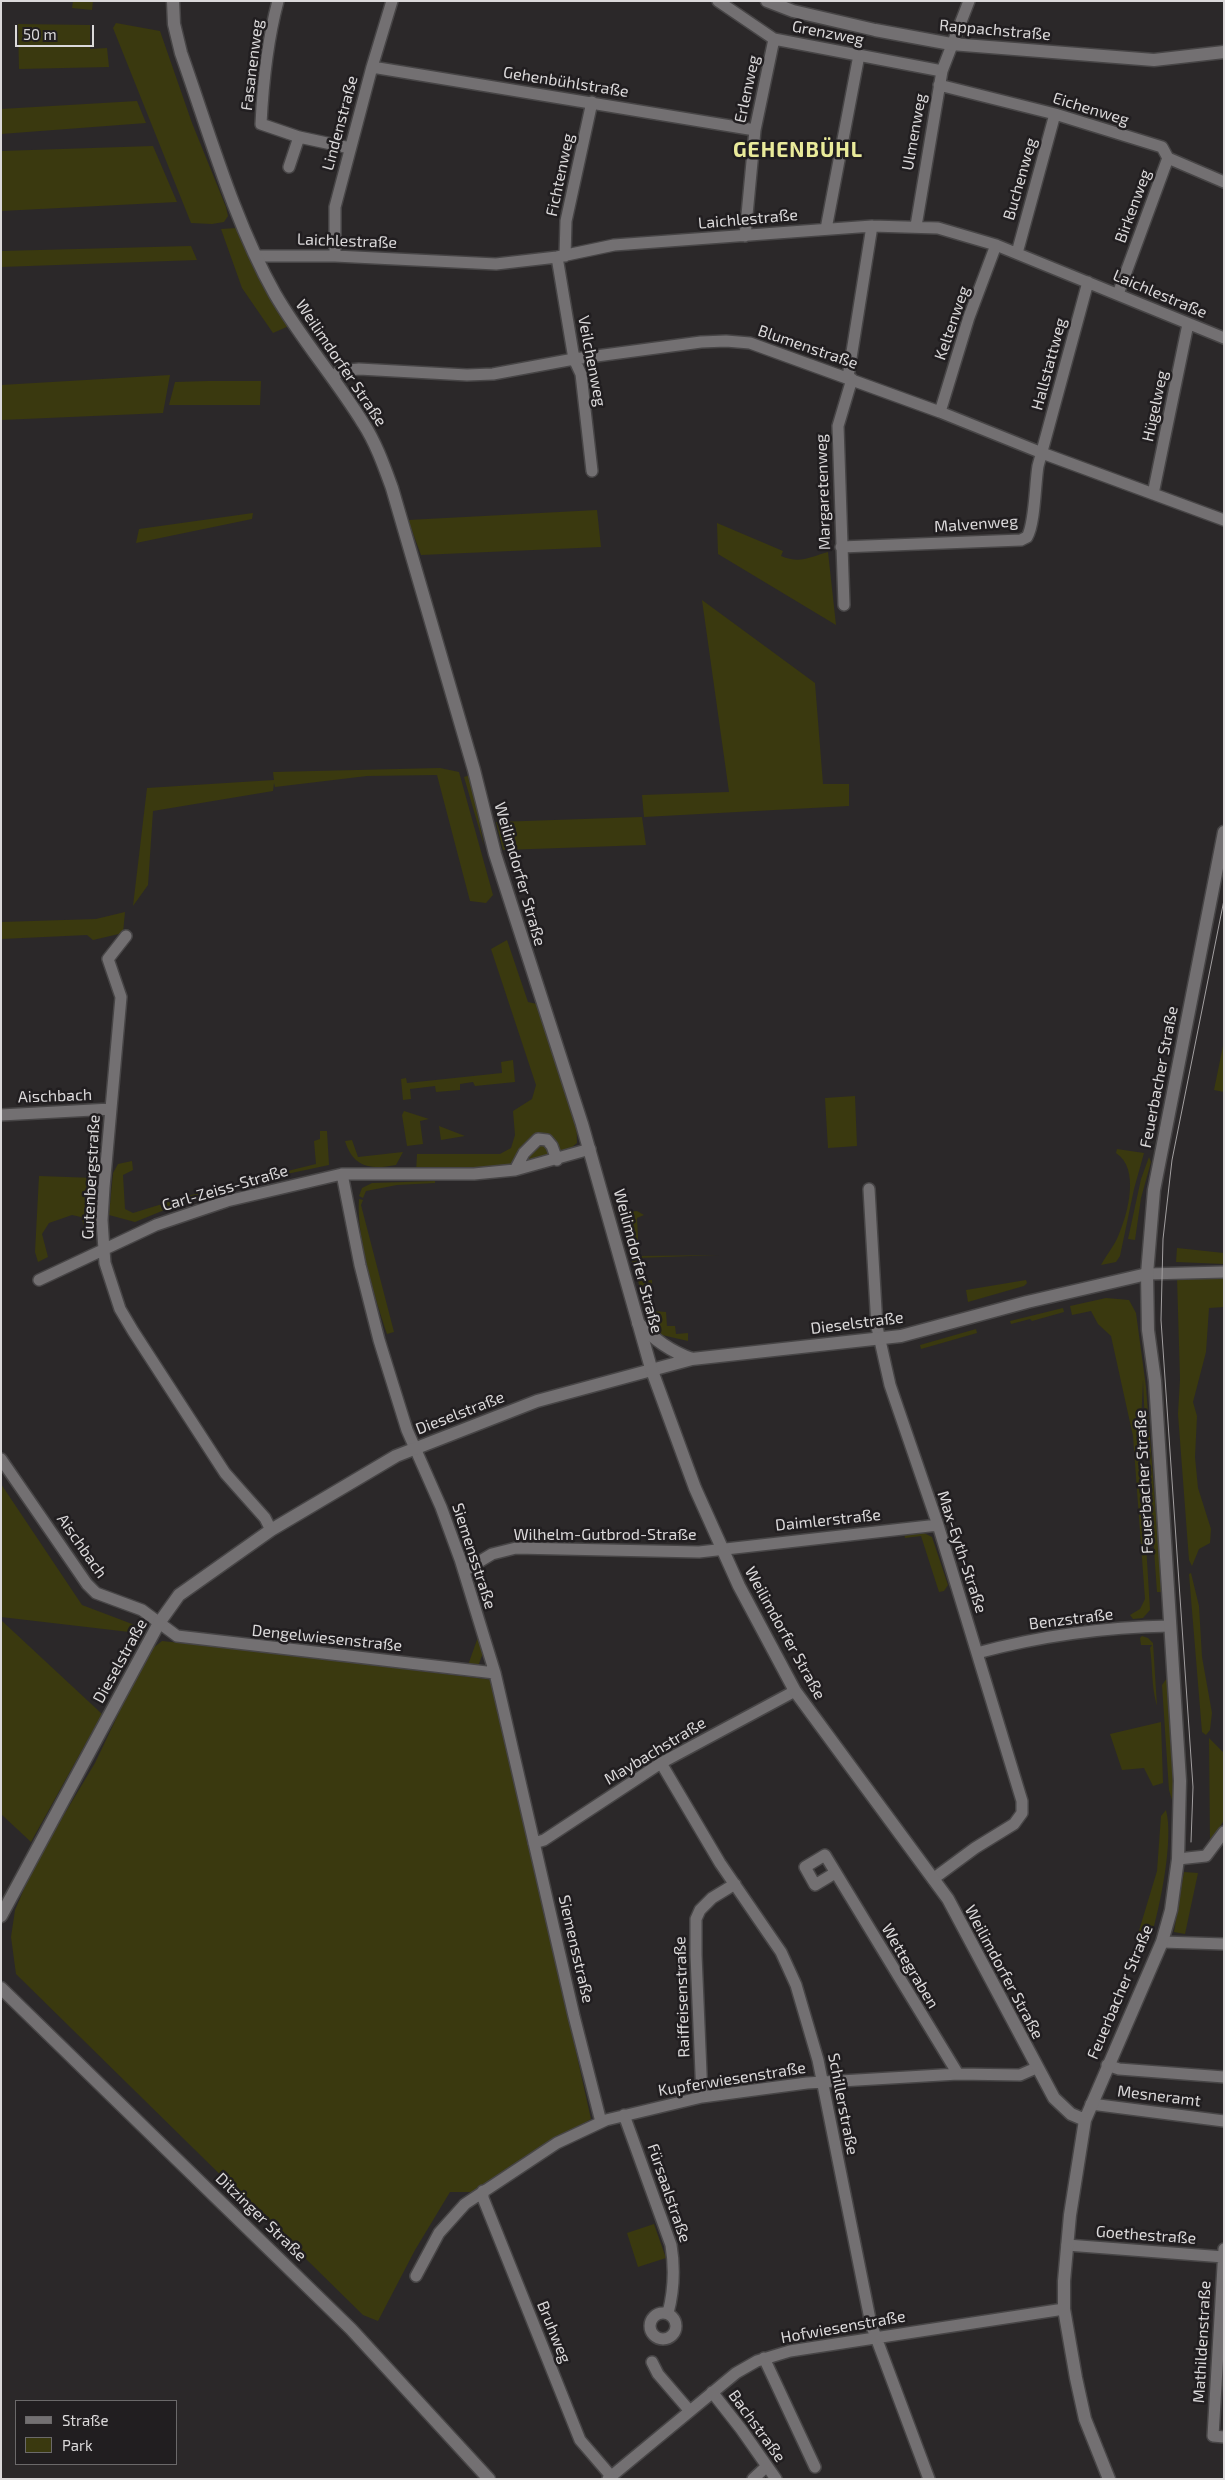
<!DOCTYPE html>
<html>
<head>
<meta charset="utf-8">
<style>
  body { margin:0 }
  #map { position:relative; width:1225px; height:2480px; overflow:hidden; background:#2b2829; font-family:"Exo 2",sans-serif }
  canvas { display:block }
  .frame { position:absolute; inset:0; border:2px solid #dbd9da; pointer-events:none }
  .legend { position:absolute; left:15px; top:2400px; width:162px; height:65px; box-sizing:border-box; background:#211e20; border:1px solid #6b696a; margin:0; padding:6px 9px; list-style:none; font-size:15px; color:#dbd9da }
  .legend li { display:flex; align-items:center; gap:10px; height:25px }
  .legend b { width:25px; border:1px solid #6b696a }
  .scale { position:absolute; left:15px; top:25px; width:79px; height:22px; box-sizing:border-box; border:2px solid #dbd9da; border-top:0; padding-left:6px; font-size:15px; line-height:18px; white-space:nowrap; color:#dbd9da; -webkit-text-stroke:4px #211e20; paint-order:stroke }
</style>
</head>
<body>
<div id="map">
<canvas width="1225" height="2480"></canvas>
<div class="frame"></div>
<ul class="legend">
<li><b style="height:6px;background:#737072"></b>Straße</li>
<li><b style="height:14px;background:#3a390f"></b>Park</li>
</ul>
<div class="scale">50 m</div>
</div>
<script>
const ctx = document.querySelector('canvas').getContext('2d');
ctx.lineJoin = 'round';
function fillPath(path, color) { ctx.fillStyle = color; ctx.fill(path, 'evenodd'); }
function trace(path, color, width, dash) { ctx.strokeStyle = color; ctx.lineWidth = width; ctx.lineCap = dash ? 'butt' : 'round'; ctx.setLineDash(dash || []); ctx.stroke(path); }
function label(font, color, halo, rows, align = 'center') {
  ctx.font = font + ' "Exo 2",sans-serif'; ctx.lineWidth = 5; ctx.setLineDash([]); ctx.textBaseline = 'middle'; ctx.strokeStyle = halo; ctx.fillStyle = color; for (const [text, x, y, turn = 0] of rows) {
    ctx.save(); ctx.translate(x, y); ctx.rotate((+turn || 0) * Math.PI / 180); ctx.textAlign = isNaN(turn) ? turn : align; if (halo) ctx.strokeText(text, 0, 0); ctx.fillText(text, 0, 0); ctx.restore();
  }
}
fillPath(new Path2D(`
  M73,1H93L92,10L72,8Z
  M116,23L160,31L192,123L226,207L228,216L224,222L212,224L191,223L113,28Z
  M18,24L90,25V49L107,48L109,67L19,69Z
  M137,101L146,123L1,134V109Z
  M153,146L177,202L1,211V151Z
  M237,228L249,258L289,326L273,333L242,288L221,229Z
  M191,246L197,260L1,267V251Z
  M170,375L163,413L1,420V385Z
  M208,381H261L260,405H169L175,382Z
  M597,510L601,547L421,555L408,520Z
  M253,513L252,519L136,543L139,529Z
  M717,523L783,551L781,556C800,564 810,557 828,552L836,625L718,554Z
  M702,600L815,683L823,784H849V806L644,817L642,795L729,792Z
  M440,768L459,772L493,895L486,903L470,901L437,775L367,776L275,787L274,783L273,791L153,811L148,885L133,906L147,788L274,780L273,772Z
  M470,775L484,846L464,777Z
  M642,817L646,845L503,850L496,822Z
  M125,912L123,933L93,940L87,935L1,939V922L96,919Z
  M507,940L528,1002L537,1004L576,1104L577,1143L557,1160L515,1170L416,1173L417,1154H500L511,1148L515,1135L513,1111L532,1099L536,1085L491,949Z
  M1224,1041V1092L1214,1090Z
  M513,1060L515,1082L475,1086L473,1082L460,1084V1090L436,1092L435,1086L410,1089L411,1099L403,1100L401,1079L406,1078L407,1083L502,1073L501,1062Z
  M855,1096L857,1146L828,1148L825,1098Z
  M404,1111L429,1119L420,1121L423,1144L407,1146L402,1115Z
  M439,1126L465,1136L441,1140Z
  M320,1131H327L329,1165L249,1182L189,1200L135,1222L109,1215L113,1173L118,1164L132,1161L133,1170L123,1175L125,1209L133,1213L198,1193L316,1164L314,1141L320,1139Z
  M352,1140L358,1157L403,1152L396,1165C370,1170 353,1167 345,1141Z
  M1117,1149L1144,1153L1134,1189L1120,1256L1116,1262L1101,1265C1107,1254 1115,1245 1119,1234C1128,1213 1140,1168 1116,1153Z
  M1149,1157L1151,1162L1141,1198L1135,1240L1128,1239L1141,1179Z
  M39,1176L95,1178L92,1237L89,1240L81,1217L72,1215L49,1223L42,1234L48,1257L38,1262L35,1252Z
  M435,1181V1183L397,1185L366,1191L363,1198L359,1196L362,1188L372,1183Z
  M359,1199L363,1200L361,1205L394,1332L387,1334C375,1298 356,1236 359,1199Z
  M637,1211L644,1215L637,1218L639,1256L719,1255L637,1258L638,1266H633L619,1215L620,1212Z
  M1177,1248L1224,1253V1264L1176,1262Z
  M1177,1277H1224V1307L1209,1308L1206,1352L1193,1402L1197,1416L1195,1457L1198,1488L1211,1529L1210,1543L1199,1549L1192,1566L1189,1560L1178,1414L1180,1379Z
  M652,1280L653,1311L666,1312L667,1326H675L676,1334L688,1333V1341L662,1335L648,1313L638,1281Z
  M1026,1280L1027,1283L1024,1286L968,1302L966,1290Z
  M1106,1298L1129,1300L1136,1313L1146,1387L1162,1592H1157L1149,1479L1151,1471L1145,1426L1143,1380L1140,1445L1150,1610L1143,1618L1133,1619L1130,1615L1140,1609L1145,1599L1133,1436L1111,1336L1098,1324L1091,1311L1072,1315L1070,1306Z
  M1063,1308L1064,1312L1032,1321L1030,1319L1011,1324L1010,1321Z
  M976,1329L977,1333L921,1349L920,1345Z
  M1,1484L82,1605L140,1627L138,1633L1,1617Z
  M918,1530L932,1537L948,1585L944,1591L939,1592L921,1536L905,1538L904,1532Z
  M1191,1573L1199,1606L1202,1657L1212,1713L1210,1730L1206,1735L1202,1732L1189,1574Z
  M1,1620L102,1714L31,1842L1,1814Z
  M1142,1636L1148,1638L1153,1643L1157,1706C1151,1686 1153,1668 1150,1648L1152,1645H1141L1140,1638Z
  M478,1637L483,1653L477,1669L467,1668Z
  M162,1641L269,1652L493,1680L591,2119L472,2192H450L415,2250L378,2321L363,2315L16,1974L11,1937L15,1910L35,1863L95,1763L148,1652Z
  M1167,1678L1174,1800H1172L1169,1790L1162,1685Z
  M1161,1722L1163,1783L1153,1786L1144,1768L1122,1770L1110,1734Z
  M1209,1738L1224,1753V1820L1210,1843Z
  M1166,1810C1174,1839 1160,1907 1151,1937L1138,1934L1157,1871L1161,1816Z
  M1184,1872L1198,1873L1185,1934L1174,1932Z
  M654,2224L666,2258L638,2267L627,2233Z`), '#3a390f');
const minor = new Path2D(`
  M278,1C267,42 263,82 261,124L299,137L350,148
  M718,1L774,39L942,71
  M372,67L755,130
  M939,85L1055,114L1162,147L1168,158L1224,182
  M289,167L299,137
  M916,226L942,71L969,1
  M826,229L859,55
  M745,236L755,130L774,39
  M1017,253L1055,114
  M256,256H335L496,264L557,257L614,245L872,226L938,228L996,245L1224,338
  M335,256V207L372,67L392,1
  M565,256L566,221L592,102
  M557,257L574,359L581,374L592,471
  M1118,294L1168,158
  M332,377L340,371L359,369L467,375L493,374L574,359L701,342L726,341L750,343L940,412L1042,453L1224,520
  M848,377L872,226
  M940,412L969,317L996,245
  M1153,494L1188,324
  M841,547L1021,540L1027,537C1035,524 1035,484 1038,466L1088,282
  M844,605L838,426L852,379
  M126,936L108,959L121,997L104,1187L102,1220L104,1250L105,1263L120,1309L133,1331L225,1473L265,1518L271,1530
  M1,1115L111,1109
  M515,1170L524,1153L538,1139L547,1140L552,1146L557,1160
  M342,1174L360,1265L379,1340L407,1430L441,1507L460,1559L495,1673L574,2016L601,2122
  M869,1189L877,1327L890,1385L938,1525L1022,1801V1813L1014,1824L975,1848L933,1879
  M1147,1274L1224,1272
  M39,1280L156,1225L227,1201L342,1174H474L515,1170L590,1149
  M1,1459L87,1584L96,1593L142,1610L177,1636L495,1673
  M464,1571L492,1554L516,1548L699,1552L938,1525
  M977,1653C1040,1636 1105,1627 1170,1626
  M661,1763L720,1863L781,1952L796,1985L818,2060L871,2324L929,2479
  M534,1843L544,1840L661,1763L795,1691
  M1178,1859L1206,1856L1224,1832
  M835,1873L815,1885L805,1867L825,1855L958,2074
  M1162,1942L1224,1944
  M1107,2065L1119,2069L1224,2077
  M702,2097L696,1955V1919L700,1910L712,1898L735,1884
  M1091,2104L1224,2121
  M624,2115L671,2245C675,2269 674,2290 668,2313
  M483,2191V2198L580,2440L611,2476
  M1067,2245L1224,2257
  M1224,2249L1213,2436L1224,2437
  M416,2276L439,2233L465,2204L557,2143L606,2120L702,2097L807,2083L958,2074L1020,2075L1036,2068
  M650 2326a13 13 0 1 1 26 0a13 13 0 1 1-26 0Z
  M764,2358L815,2467
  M652,2362L658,2374L689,2410
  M712,2392L741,2429L776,2479
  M608,2479L736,2373L757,2361L790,2351L1064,2309
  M753,2479L767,2466`);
const tertiary = new Path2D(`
  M767,1L793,11L875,30L951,44L1154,60L1224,52
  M638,1323C655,1340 670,1351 692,1359
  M1,1916L159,1623L179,1595L271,1530L396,1456L537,1401L692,1359L901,1336L1027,1302L1147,1274`);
const secondary = new Path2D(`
  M173,1L174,24L181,53C209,132 234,221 275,294C301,339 336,379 363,423C376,443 384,466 392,488L474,770L495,854L582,1124L651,1368L695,1488L739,1586L795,1691L948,1899L1054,2098L1071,2114L1085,2120
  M1,1988L351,2329L489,2479
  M1109,2479L1085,2419L1076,2378L1064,2309V2281L1070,2215L1085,2120L1162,1942L1171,1910L1178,1859L1180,1781L1155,1381L1148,1330L1147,1274L1154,1190L1224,832`);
trace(minor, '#474546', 14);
trace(tertiary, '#474546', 15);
trace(secondary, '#474546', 15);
trace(minor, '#737072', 11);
trace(tertiary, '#737072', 12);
trace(secondary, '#737072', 12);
trace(new Path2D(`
  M1191,1842L1193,1787L1161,1320L1163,1239L1172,1160L1224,900`), '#a29fa0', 1);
label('16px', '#dbd9da', '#211e20', [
  ["Rappachstraße",995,30,5],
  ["Grenzweg",828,33,11],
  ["Fasanenweg",252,65,-83],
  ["Gehenbühlstraße",566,82,9],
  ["Erlenweg",747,89,-78],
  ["Eichenweg",1091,109,17],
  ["Lindenstraße",340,123,-75],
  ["Ulmenweg",914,132,-80],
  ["Fichtenweg",560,175,-78],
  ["Buchenweg",1020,179,-74],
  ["Birkenweg",1133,206,-70],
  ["Laichlestraße",748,219,-5],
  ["Laichlestraße",347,241,2],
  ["Laichlestraße",1160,294,23],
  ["Keltenweg",952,323,-71],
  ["Blumenstraße",808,347,19],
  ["Veilchenweg",592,361,79],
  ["Weilimdorfer Straße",341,363,56],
  ["Hallstattweg",1049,364,-75],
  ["Hügelweg",1155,406,-78],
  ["Margaretenweg",823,492,-92],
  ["Malvenweg",976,524,-4],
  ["Weilimdorfer Straße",520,874,74],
  ["Feuerbacher Straße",1159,1077,-79],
  ["Aischbach",55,1096,-2],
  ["Gutenbergstraße",91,1177,-87],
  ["Carl-Zeiss-Straße",225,1188,-16],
  ["Weilimdorfer Straße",638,1261,75],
  ["Dieselstraße",857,1323,-7],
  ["Dieselstraße",460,1413,-21],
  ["Feuerbacher Straße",1144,1482,-93],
  ["Daimlerstraße",828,1520,-6],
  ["Wilhelm-Gutbrod-Straße",605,1535],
  ["Aischbach",82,1546,55],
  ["Max-Eyth-Straße",962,1552,72],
  ["Siemensstraße",474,1556,72],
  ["Benzstraße",1071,1619,-7],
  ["Weilimdorfer Straße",785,1633,61],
  ["Dengelwiesenstraße",327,1638,6],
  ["Dieselstraße",120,1661,-61],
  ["Maybachstraße",655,1751,-31],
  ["Siemensstraße",576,1949,77],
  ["Wettegraben",910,1966,59],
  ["Weilimdorfer Straße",1004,1972,62],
  ["Feuerbacher Straße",1120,1992,-67],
  ["Raiffeisenstraße",682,1997,-92],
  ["Kupferwiesenstraße",732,2079,-9],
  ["Mesneramt",1159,2096,7],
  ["Schillerstraße",843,2104,79],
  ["Fürsaalstraße",669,2193,71],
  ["Ditzinger Straße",261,2217,44],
  ["Goethestraße",1146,2235,4],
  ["Hofwiesenstraße",843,2327,-10],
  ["Bruhweg",554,2332,68],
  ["Mathildenstraße",1202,2342,-87],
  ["Bachstraße",757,2426,54]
]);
ctx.letterSpacing = '1px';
label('bold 21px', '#e9ea9a', '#211e20', [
  ["GEHENBÜHL",798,150]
]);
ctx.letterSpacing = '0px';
</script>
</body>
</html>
